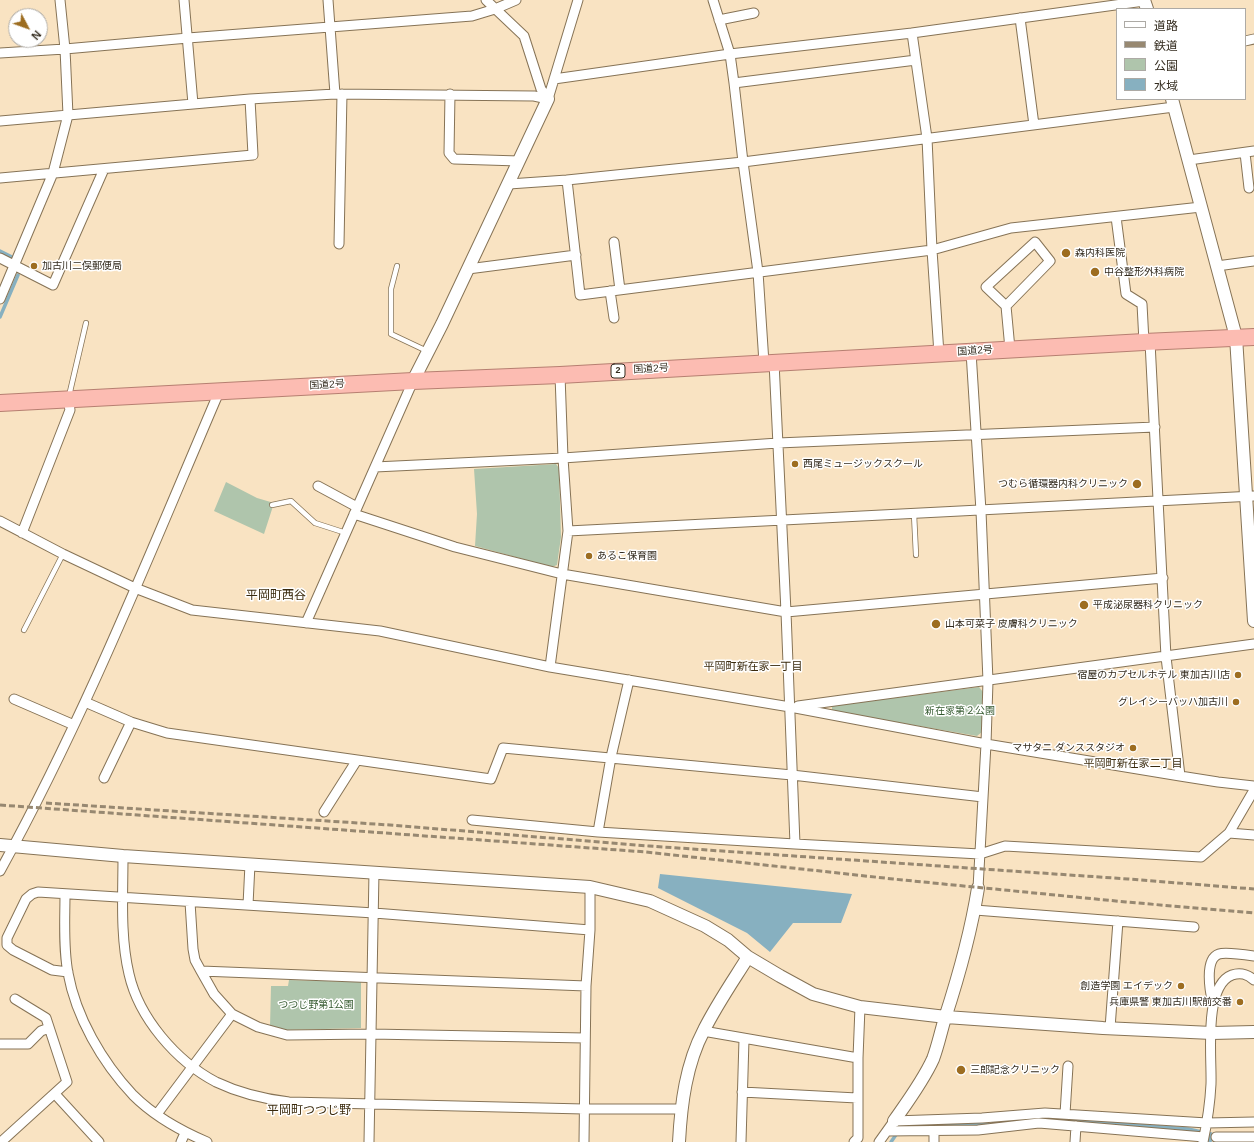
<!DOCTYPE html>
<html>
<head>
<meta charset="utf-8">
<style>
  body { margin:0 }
  #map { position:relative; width:1254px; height:1142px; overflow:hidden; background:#f9e3c2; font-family:Helvetica,"Noto Sans JP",sans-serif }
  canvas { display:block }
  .legend { position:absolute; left:1116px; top:8px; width:130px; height:92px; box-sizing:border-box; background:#fff; border:1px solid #adaaa5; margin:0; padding:5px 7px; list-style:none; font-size:12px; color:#332b1e }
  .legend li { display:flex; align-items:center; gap:8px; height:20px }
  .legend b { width:20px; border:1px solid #adaaa5 }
  .north { position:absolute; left:8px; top:8px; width:40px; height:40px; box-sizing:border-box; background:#fff; border:1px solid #adaaa5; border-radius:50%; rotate:131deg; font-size:11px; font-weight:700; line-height:16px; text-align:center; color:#332b1e }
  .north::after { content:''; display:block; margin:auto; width:14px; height:18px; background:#9d6d20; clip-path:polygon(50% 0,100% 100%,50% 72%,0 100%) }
</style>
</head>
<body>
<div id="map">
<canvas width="1254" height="1142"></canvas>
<ul class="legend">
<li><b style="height:5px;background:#fff"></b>道路</li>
<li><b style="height:5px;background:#978871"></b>鉄道</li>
<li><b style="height:11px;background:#afc5ac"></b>公園</li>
<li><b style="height:11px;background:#87b0c0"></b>水域</li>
</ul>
<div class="north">N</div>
</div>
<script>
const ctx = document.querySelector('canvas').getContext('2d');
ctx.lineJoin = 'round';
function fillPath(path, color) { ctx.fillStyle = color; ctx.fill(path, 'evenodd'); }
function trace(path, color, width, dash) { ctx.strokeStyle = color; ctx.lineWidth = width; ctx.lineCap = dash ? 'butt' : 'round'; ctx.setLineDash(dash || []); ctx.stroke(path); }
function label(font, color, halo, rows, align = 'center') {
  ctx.font = font + ' Helvetica,"Noto Sans JP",sans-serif'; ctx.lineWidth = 3; ctx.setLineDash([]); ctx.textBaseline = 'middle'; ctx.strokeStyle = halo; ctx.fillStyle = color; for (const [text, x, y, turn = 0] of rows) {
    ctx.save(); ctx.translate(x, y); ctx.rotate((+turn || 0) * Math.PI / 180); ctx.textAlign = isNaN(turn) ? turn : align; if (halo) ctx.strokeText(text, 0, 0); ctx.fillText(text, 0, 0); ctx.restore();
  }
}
fillPath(new Path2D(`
  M556,464L559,468L561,537L557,565L552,567L475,546L477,514L474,469Z
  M226,482L257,498L274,503L264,534L214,511Z
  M979,687L983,692L982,732L977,736L832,711V706Z
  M289,980L361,982V1028L286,1030L270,1027L271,986H288Z`), '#afc5ac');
fillPath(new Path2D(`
  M660,874L852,894L841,923H793L770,952L747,933L658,888Z`), '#87b0c0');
trace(new Path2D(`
  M0,251L12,257
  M0,317L18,275
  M1036,1119L1042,1118L1188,1129L1211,1134L1210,1142
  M891,1142L902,1126L988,1124`), '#87b0c0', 3.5);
const service = new Path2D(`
  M397,266L391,289V334L427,351
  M69,396L86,323
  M272,505L291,501L315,523L346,533
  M914,514L916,555
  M24,630L63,554`);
const minor = new Path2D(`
  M184,0L193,104
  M328,0L335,94
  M486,0L524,36L541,89L548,99
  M713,0L730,54L734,83L743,162L758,272L764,363
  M1020,18L1034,125
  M719,20L754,13
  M912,33L927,138L932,250L939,354
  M1245,41L1254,39
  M0,53L65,49L188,38L472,16L495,9L516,0
  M554,79L730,54L912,33L1144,1
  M734,83L916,60
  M450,94L449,153L454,159L519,161
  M548,99L578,0
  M0,121L250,99L335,94L534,96L548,99
  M1245,153L1249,188
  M1189,160L1254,151
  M0,178L253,155L250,99
  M567,180L580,295L932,250L1011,228L1201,207
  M509,184L567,180L743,162L1174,107
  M1116,217L1126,294L1142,304L1144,342
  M614,242L620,290
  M339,244L342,94
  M0,258L53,285L104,169
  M1217,266L1254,261
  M468,269L576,255
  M610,291L614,318
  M0,299L53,173L68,115L65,49L60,0
  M1006,306L986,287L1035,242L1050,261L1006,306L1010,349
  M1150,342L1166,657L1180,776
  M971,352L981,511L988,681L986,744L978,888
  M774,362L786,612L795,844
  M375,467L563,458L778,443L1155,427
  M318,486L357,507
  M354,514L455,547L562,574L786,612L1163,578
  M0,521L63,554L135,588L192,610L380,631L550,667L790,707L986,744L1180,776L1218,782L1254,786
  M568,531L1254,496
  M22,533L70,410L68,400
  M306,623L413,381
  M550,667L568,531L563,458L560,375
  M14,699L74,725
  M85,702L131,722L167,733L491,779L503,748L792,775L983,797
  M798,706L1254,644
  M104,778L131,722
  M1254,790L1229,833L1254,835
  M324,812L357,760
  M472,820L598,832L795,844L980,854L1005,846L1201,857L1229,833
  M598,832L611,757L629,680
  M123,856C123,895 120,936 129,974C139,1018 176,1061 216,1082C239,1093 264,1099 289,1102L584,1109H681
  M0,871C85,717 150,553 219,392
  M65,894C65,919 63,947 68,973C76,1017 102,1062 133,1095C153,1115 181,1131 207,1142
  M190,902L193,949L195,960L201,971L214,994L232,1014L258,1027L287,1035L371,1034L585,1038
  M248,905L250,864
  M975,910L1194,927
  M201,971L586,986
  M68,972L52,970L13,950L7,945V938L26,899L32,894L38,892L374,913L590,930
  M1213,1004C1210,992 1204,959 1219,954C1225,952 1247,955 1254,956
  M1110,1028L1118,921
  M703,1031L858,1058
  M0,1044H28L41,1031L49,1028
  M742,1092L857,1098
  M55,1094L99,1142
  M157,1114L232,1014
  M1065,1114L1068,1066
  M887,1131L978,1130L1039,1123L1204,1137
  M1216,1137H1254
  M1,1142L67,1082L46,1018L15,999
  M181,1142L185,1133
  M369,1142L374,872
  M584,1142L586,986L590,930V887
  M741,1142L744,1039
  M854,1142L858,1138V1058L860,1007
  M879,1142L894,1121L982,1118L1045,1113L1207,1123L1254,1122
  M934,1142V1131
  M1075,1142L1076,1126
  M1203,1142C1207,1123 1210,1104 1211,1084C1212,1058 1203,986 1232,975C1241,972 1247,974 1254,980`);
const tertiary = new Path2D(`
  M1144,0L1147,9
  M1172,99L1236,337L1254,621
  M413,381L442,324L548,99
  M0,845L123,856L590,887L650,901L705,926L728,940L748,957L780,976L813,994L860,1007L946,1017L1103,1028L1212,1033L1254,1032
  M894,1121C908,1101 923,1081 933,1059C938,1046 941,1031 945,1018C959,975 971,932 978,888
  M679,1142C681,1104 686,1064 704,1030C717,1004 733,981 748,957`);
const trunk = new Path2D(`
  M0,403L413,381L560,375L1144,342L1254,337`);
trace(service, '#867356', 6);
trace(minor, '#867356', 11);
trace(tertiary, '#867356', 14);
trace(trunk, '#b67f71', 18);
trace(service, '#fff', 4.5);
trace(minor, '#fff', 9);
trace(tertiary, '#fff', 12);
trace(trunk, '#fcbcb2', 16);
trace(new Path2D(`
  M46,803L390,825L649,846L1128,879L1254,889
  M0,805L646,852L893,879L1126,902L1254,913`), '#978871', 3, [6, 3]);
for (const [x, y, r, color] of [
  [1066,253,5,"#9d6d20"],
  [34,266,4,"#9d6d20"],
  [1095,272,5,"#9d6d20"],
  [795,464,4,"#9d6d20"],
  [1137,484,5,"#9d6d20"],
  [589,556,4,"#9d6d20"],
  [1084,605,5,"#9d6d20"],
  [936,624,5,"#9d6d20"],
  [1238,675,4,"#9d6d20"],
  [1236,702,4,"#9d6d20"],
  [1133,748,4,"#9d6d20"],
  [1181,986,4,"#9d6d20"],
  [1240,1002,4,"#9d6d20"],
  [961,1070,5,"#9d6d20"]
]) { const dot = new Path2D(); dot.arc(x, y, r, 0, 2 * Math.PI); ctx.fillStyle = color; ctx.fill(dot); trace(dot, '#fff', 1.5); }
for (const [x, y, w] of [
  [618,371,14]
]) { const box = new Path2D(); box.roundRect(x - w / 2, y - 7, w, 14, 3); ctx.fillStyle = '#fff'; ctx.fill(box); trace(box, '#332b1e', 1); }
label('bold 9px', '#332b1e', null, [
  ["2",618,371]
]);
label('10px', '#332b1e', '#fff', [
  ["森内科医院",1075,253],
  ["加古川二俣郵便局",42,266],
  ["中谷整形外科病院",1104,272],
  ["西尾ミュージックスクール",803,464],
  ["つむら循環器内科クリニック",1128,484,"right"],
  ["あるこ保育園",597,556],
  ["平成泌尿器科クリニック",1093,605],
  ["山本可菜子 皮膚科クリニック",945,624],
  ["宿屋のカプセルホテル 東加古川店",1230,675,"right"],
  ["グレイシーバッハ加古川",1228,702,"right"],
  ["マサタニ ダンススタジオ",1125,748,"right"],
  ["創造学園 エイデック",1173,986,"right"],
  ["兵庫県警 東加古川駅前交番",1232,1002,"right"],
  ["三郎記念クリニック",970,1070]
], 'left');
label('10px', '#332b1e', '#fff', [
  ["国道2号",975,351,-4],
  ["国道2号",651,369,-3],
  ["国道2号",327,385,-3]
]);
label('10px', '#34592f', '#fff', [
  ["新在家第２公園",960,711],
  ["つつじ野第1公園",316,1005]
]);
label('11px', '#3a2a0d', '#fff', [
  ["平岡町新在家一丁目",753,667],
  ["平岡町新在家二丁目",1133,764]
]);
label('12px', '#3a2a0d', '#fff', [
  ["平岡町西谷",276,596],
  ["平岡町つつじ野",309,1111]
]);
</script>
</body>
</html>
